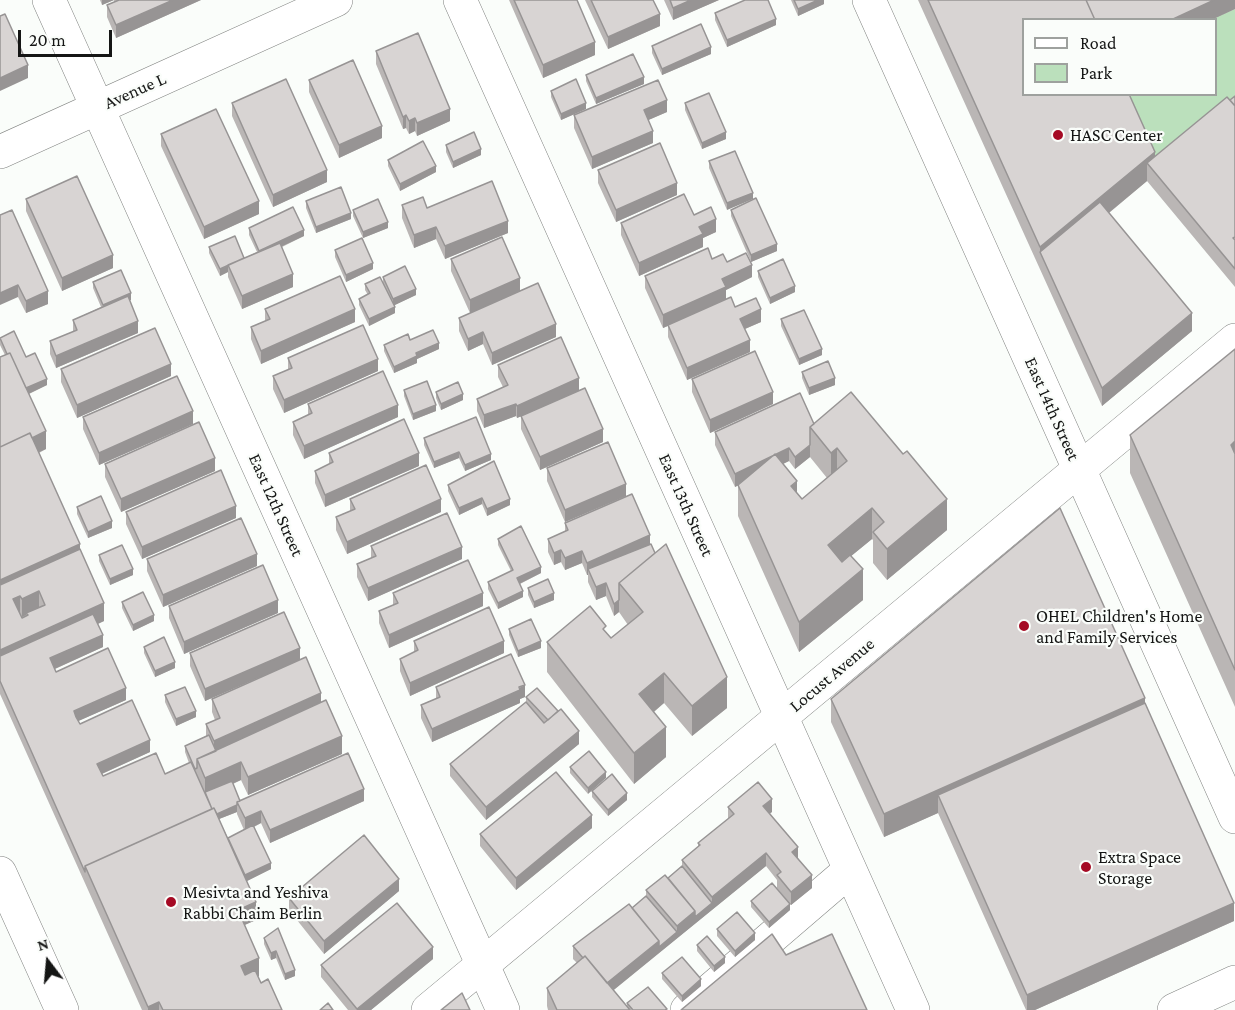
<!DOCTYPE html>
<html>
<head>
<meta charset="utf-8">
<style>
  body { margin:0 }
  #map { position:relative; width:1235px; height:1010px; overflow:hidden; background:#fafdfa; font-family:"Crimson Pro",serif }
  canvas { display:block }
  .legend { position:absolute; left:1022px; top:18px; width:195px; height:78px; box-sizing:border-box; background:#fafdfa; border:2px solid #9ea19e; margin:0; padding:8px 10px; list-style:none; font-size:18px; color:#151615 }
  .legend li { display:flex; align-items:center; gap:12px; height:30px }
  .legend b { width:30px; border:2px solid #9ea19e }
  .north { position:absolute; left:18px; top:932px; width:60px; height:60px; -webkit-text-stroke:4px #fafdfa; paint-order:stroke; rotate:344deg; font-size:16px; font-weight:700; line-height:24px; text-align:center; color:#151615 }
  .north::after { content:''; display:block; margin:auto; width:21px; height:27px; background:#151615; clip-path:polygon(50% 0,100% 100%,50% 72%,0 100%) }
  .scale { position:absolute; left:18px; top:30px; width:94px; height:27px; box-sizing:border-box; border:3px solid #151615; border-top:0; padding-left:8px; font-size:18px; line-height:21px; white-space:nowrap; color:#151615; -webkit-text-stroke:4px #fafdfa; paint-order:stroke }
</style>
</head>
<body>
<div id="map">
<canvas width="1235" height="1010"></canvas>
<ul class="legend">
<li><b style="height:8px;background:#fff"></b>Road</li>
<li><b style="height:16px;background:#bbe0bc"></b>Park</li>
</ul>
<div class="north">N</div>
<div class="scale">20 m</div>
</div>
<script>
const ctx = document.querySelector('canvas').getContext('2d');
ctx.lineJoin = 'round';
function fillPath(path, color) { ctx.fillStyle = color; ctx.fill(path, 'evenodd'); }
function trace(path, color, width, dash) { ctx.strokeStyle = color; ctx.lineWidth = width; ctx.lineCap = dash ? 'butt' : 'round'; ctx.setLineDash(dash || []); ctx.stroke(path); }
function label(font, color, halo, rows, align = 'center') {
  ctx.font = font + ' "Crimson Pro",serif'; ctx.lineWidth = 4.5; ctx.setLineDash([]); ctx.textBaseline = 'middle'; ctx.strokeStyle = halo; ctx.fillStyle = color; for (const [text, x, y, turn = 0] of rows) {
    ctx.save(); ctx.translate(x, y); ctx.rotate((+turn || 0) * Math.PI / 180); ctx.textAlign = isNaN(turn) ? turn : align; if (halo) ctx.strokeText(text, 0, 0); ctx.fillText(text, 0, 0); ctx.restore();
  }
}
fillPath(new Path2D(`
  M1235,9V109L1155,175L1118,95L1216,94V20L1211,19Z`), '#bbe0bc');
const minor = new Path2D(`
  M49,0L503,1010
  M460,0L913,1010
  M869,0L1235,817
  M0,152L336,0
  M428,1010L1235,340
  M687,1010L850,870
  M1174,1010L1235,982`);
const major = new Path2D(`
  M0,873L62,1010`);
trace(minor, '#828482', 34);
trace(major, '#828482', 34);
trace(minor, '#fff', 33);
trace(major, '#fff', 33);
fillPath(new Path2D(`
  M100,0H201L116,38L107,17V5L114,2V0L102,5Z
  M509,0H577L595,55L543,78Z
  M585,0H653L660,26L608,49Z
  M664,0H719L673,20Z
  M791,0H824V4L798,16Z
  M918,0H1235V9L1211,20H1023L1155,157L1235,96V287L1147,181L1109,213L1192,331L1102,406Z
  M715,13L776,25L727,47L715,20Z
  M652,46L711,54L662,75L652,53Z
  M376,51L450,121L417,136L415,131L409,134L406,128L403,129L376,64Z
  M586,75L644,84L596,104L586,81Z
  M309,80L382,138L339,158L309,92Z
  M551,91L586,109L561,120L551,97Z
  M232,103L327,182L273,207L232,116Z
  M685,103L726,139L702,149L685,110Z
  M667,112L648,120L653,143L592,169L574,128V115Z
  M161,134L259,214L204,239L161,146Z
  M446,145L481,155L453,168L446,152Z
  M735,151L727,210L709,168V161Z
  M388,160L436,172L400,191L388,166Z
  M598,170L677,195L616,222L598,183Z
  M26,199L113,268L62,291L26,211Z
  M306,201L351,219L316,233L306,208Z
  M402,205L508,233L445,259L436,239L414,248L402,218Z
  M353,210L388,228L363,238L353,216Z
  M731,210L777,251L751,262L731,216Z
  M0,215L48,304L26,313L18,297Z
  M694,215L716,232L703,238V247L639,276L621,235V223Z
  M249,228L304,236L282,247L293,287L242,309L228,277V272L220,276L209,253V247L244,258L257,252L249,235Z
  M335,250L373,269L346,282L335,257Z
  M451,259L520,291L470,313L451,271Z
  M712,259L727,262L752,277L726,290V300L735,307L761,322L745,329L750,352L687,380L668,337V326L663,328L645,288V276Z
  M758,271L795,292L770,304L758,277Z
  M383,277L416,295L394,305L395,313L369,326L359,305V299L368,295L365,290V284L383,282Z
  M93,282L131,300H129L138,333L56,368L50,354V341L73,332V320L101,307L93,288Z
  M265,309L355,322L261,364L251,339V327L265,321Z
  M459,318L556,337L492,365L483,344L468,351L459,331Z
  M781,319L822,355L799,365L781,326Z
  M0,338L26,357L47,385L29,394L46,449L39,453L80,549L104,621L98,624L103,647L55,669L56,672L126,700L78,721L80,724L150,752L102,774L103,776L165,774L189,763L185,752V746L206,736V724L215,720L212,712V699L290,664L205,701L190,666V653L300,660L321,702L342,754L248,795L241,780L233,784L240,801H364L270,843L261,823L254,827L271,869L247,881L256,920L244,925L259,976H258L261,983L282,1010H142L0,694V357L5,355L0,345ZM237,812V814L244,830L228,838L219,819Z
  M410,340L439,349L417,359V363L394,373L384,351V345Z
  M1235,349V707L1130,473V435Z
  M288,358L378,371L284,413L273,389V376L288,370Z
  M498,365L579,391L603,442L540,470L521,429V416L561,399L517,418L516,416L484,428L477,411V399L503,387L498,377Z
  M61,369L171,376L77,418L61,382Z
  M802,372L835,385L809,395L802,378Z
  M692,379L773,404L710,433L692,392Z
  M404,390L436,411L413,420L404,396Z
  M436,392L463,400L441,410L436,398Z
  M308,404L398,417L304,459L293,435V422L308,415Z
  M83,417L193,424L99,465L83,429Z
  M814,424L947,530L887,580L873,563V540L872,539L851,556L863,600L799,652L738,516V485L735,487L715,445V432ZM810,457L827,478L802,499L797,494L783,464L789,461L795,469Z
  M424,438L491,460L465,471L459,458L434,468L424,445Z
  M329,453L419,466L325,507L315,483V471L329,464Z
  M105,464L215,471L121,512L105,477Z
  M547,468L626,496L650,544L727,708L692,736L664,703L654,712L666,757L634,784L547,672V642L606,633L611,638L628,625L619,612L614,616L606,596L596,600L588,582V575H587L582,563L565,570L561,562L554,565L548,552V539L565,532V523L617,500L565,522L547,481Z
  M448,485L510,505L487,516L482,504L459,515L448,491Z
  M350,499L441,512L347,554L336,530V517L350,511Z
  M77,507L112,528L88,538L77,514Z
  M126,512L236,518L142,559L126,524Z
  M498,539L541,573L520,584L523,597L498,609L488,589V582L511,571L498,545Z
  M371,546L462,559L368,601L357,577V564L371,558Z
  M99,555L133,575L110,585L99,561Z
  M147,559L257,566L163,607L147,571Z
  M528,588L554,600L534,608L528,595Z
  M393,593L483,606L389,648L379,623V611L393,605Z
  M122,602L154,621L133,631L122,608Z
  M169,606L278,613L184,654L169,618Z
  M509,629L541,648L518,657L509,635Z
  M414,641L504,653L410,696L400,671V659L414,652Z
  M144,647L175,668L155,677L144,653Z
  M436,687L525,697L520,699V703L432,742L421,718V705L436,699Z
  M165,695L196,717L176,726L165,702Z
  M526,697L558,711L579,744L486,820L450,776V764L526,702Z
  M831,699L1145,703L1234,921L1035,1010H1026L938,813L884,837L831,722Z
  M589,751L588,794L570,773V767Z
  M592,791L627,800L608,816L592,797Z
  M728,807L772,812L770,813L798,858L812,888L791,905L777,888V880L766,866L613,990L627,1007V1003L667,1010H548L547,1006V988L577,963L573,959V946L632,908L646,896V890L668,878L682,866V860L698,847V843L728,819Z
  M592,828L516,890L480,846V834Z
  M399,891L324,954L289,910V898Z
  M751,901L790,910L769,928L751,907Z
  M717,929L755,940L735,957L717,936Z
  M264,938L295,976L285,980L276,958L271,960L264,944Z
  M697,945L725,963L714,972L697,951Z
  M433,959L371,1010H348L321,977V965Z
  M662,973L701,986L682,1002L662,979Z`), '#bab6b5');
fillPath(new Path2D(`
  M102,0H114L102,5Z
  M173,0H201L116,38V25Z
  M691,0H719L673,20V8Z
  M818,0H824V4L798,16V9Z
  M1214,0H1235V9L1211,20H1171Z
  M660,14V26L608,49V37Z
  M776,19V25L727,47V40Z
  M595,42V55L543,78V65Z
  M711,47V54L662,75V69Z
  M28,65V78L0,91V78Z
  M644,77V84L596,104V98Z
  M667,100V112L644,122V110Z
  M586,103V109L561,120V114Z
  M450,109V121L417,136V123Z
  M406,115V128L403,129V117Z
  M415,118V131L409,134V121Z
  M382,126V138L339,158V145Z
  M653,131V143L592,169V157Z
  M726,132V139L702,149V143Z
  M481,149V155L453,168V162Z
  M1155,152V172L1147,163V181L1046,265L1040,252V247Z
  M436,166V172L400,191V184Z
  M327,170V182L273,207V195Z
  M677,183V195L616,222V210Z
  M753,193V199L727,210V203Z
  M259,201V214L204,239V227Z
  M351,213V219L316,233V227Z
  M716,219V232L703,238V247L639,276V263L699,227Z
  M508,221V233L445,259V246Z
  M388,222V228L363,238V232Z
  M436,227V239L414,248V235Z
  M304,230V236L259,257V251Z
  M777,244V251L751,262V255Z
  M113,255V268L62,291V278Z
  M373,263V269L346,282V275Z
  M752,265V277L726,290V300L663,328V315L722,279Z
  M228,266V272L220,276V269Z
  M293,274V287L242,309V296Z
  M520,278V291L470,313V300Z
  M18,285V297L0,305V293Z
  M795,286V292L770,304V298Z
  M416,289V295L393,306V299Z
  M48,291V304L26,313V301Z
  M131,293V300L103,312V305Z
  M395,307V313L369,326V319Z
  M355,309V322L261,364V351Z
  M761,309V322L740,331V319Z
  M1192,313V331L1102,406V388Z
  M138,321V333L56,368V356Z
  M556,324V337L492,365V353Z
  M483,332V344L468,351V339Z
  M750,340V352L687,380V368Z
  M439,343V349L417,359V363L394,373V367L416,353Z
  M822,349V355L799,365V359Z
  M378,359V371L284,413V400Z
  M171,364V376L77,418V405Z
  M579,378V391L517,418V406Z
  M835,378V385L809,395V388Z
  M47,379V385L22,397V390Z
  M773,392V404L710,433V420Z
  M463,394V400L441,410V404Z
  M516,404V416L484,428V415Z
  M398,405V417L304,459V446Z
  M436,405V411L413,420V414Z
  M193,411V424L99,465V453Z
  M603,429V442L540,470V457Z
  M46,431V449L0,470V452Z
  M1235,441V479L1231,445Z
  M810,445V457L795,469V457Z
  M789,448V461L735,487V474Z
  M837,448V479L831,484V453Z
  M459,452V458L434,468V462Z
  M419,453V466L325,507V495Z
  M491,454V460L465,471V465Z
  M215,458V471L121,512V499Z
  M797,481V511L791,486Z
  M626,484V496L565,522V510Z
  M482,498V504L459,515V508Z
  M441,499V512L347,554V542Z
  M510,499V505L487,516V509Z
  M947,499V530L887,580V549Z
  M236,506V518L142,559V547Z
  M872,508V539L828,575V545Z
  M112,521V528L88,538V532Z
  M650,535V548L588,569V575H587V563Z
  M80,544V567L0,603V580Z
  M462,547V559L368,601V588Z
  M561,550V562L554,565V553Z
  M582,551V563L565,570V558Z
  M257,554V566L163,607V595Z
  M541,567V573L517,585V578Z
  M133,569V575L110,585V579Z
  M863,569V600L799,652V622Z
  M606,583V596L596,600V587Z
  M39,591V609L26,613V615L22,617V599Z
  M523,591V597L498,609V603Z
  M483,593V606L389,648V635Z
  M554,593V600L534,608V602Z
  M20,596V614L13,618V599Z
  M278,600V613L184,654V642Z
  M619,600V612L614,616V604Z
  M104,603V621L0,668V650Z
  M154,615V621L133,631V625Z
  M103,635V647L50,671V658Z
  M504,641V653L410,696V683Z
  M541,641V648L518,657V651Z
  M300,648V660L205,701V689Z
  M175,662V668L155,677V671Z
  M664,673V703L639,724V694Z
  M727,677V708L692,736V706Z
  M525,685V697L520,699V703L432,742V729Z
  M126,688V700L74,723V711Z
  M321,693V706L214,753V741Z
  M1145,698V721L938,795V813L884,837V814Z
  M196,711V717L176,726V719Z
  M666,727V757L634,784V753Z
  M579,731V744L486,820V807Z
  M342,736V754L248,795V777Z
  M150,740V752L97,776V764Z
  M241,762V780L206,795L205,793V778Z
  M606,772V778L588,794V788Z
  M364,789V801L270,843V830Z
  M627,793V800L608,816V810Z
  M772,799V812L763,818V806Z
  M237,805V812L214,821V813Z
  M261,811V823L245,831V818Z
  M592,815V828L516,890V878Z
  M798,847V860L792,852Z
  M766,853V866L604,998V985L659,941L677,932V926L695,911L712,903V897Z
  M271,863V869L243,883V876Z
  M812,875V888L791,905V892Z
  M399,879V891L324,954V941Z
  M256,902V920L238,928V910Z
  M1234,903V921L1035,1010H1027V995Z
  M790,904V910L769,928V922Z
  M755,933V940L735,957V951Z
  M433,947V959L371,1010H357V1009Z
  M276,951V958L271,960V953Z
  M725,957V963L714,972V966Z
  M259,958V976L241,984V966Z
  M295,970V976L285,980V974Z
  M701,979V986L682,1002V996Z
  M159,1002V1010H148V1007Z`), '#979494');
const building = new Path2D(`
  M119,0H173L116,25L107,5Z
  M514,0H577L595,42L543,65Z
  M591,0H653L660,14L608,37Z
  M670,0H691L673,8Z
  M745,0H768L776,19L727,40L715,13Z
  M794,0H818L798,9Z
  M928,0H1086L1095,20H1023V94H1129L1155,152L1040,247Z
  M1086,0H1214L1171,20H1095Z
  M5,14L28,65L0,78V16Z
  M701,24L711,47L662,69L652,46Z
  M418,33L450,109L417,123L415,118L409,121L406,115L403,117L376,51Z
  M633,54L644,77L596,98L586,75Z
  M353,60L382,126L339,145L309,80Z
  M286,79L327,170L273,195L232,103Z
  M576,79L586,103L561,114L551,91Z
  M658,80L667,100L644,110L653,131L592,157L574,115Z
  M709,93L726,132L702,143L685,103Z
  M1235,96V106L1230,100Z
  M1227,97L1235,106V237L1233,238L1235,240V269L1147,163Z
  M216,109L259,201L204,227L161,134Z
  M474,132L481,149L453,162L446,145Z
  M423,141L436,166L400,184L388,160Z
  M660,143L677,183L616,210L598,170Z
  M735,151L753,193L727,203L709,161Z
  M77,176L113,255L62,278L26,199Z
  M492,181L508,221L445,246L436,227L414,235L402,205L423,197L427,208Z
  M341,187L351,213L316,227L306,201Z
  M684,194L694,215L711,207L716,219L699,227L703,234L639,263L621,223Z
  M756,198L777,244L751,255L731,210Z
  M378,199L388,222L363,232L353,210Z
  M1100,202L1192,313L1102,388L1040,252Z
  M293,207L304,230L259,251L249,228Z
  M12,210L48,291L26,301L18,285L0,293V215Z
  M235,236L244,258L220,269L209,247Z
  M502,237L520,278L470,300L451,259Z
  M362,238L373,263L346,275L335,250Z
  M280,243L293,274L242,296L228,265Z
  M708,248L712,259L723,254L727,262L746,253L752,265L722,279L726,287L663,315L645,276Z
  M783,259L795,286L770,298L758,271Z
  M405,266L416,289L393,299L383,277Z
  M121,270L131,293L103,305L93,282Z
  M340,276L355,309L261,351L251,327L270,319L265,309Z
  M380,277L395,307L369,319L359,299L370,293L365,284Z
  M538,283L556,324L492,353L483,332L468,339L459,318Z
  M128,296L138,321L56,356L50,341L77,330L73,320Z
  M731,297L735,307L756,298L761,309L740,319L750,340L687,368L668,325Z
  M804,310L822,349L799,359L781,319Z
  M363,325L378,359L284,400L273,376L292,368L288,358Z
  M155,328L171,364L77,405L61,369Z
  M433,330L439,343L416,353L417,356L394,367L384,345L408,334L410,340Z
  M14,331L26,357L35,353L47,379L26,388L10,353L7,354L0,338Z
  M561,337L579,378L517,406L516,404L484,415L477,399L508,385L498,365Z
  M1235,349V441L1231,445L1235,454V670L1130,435Z
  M755,351L773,392L710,420L692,379Z
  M10,353L46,431L32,438L30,433L0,447V357Z
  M828,361L835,378L809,388L802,372Z
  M383,371L398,405L304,446L293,422L312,413L308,404Z
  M177,376L193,411L99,453L83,417Z
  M427,381L436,405L413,414L404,390Z
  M458,382L463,394L441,404L436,392Z
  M585,388L603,429L540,457L521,416Z
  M851,392L903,454L907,451L947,499L887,549L873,532L884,522L872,508L828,545L842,562L850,555L863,569L799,622L738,485L775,454L797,481L791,486L802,499L847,461L837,448L831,453L810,427Z
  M800,393L814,424L810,427V445L795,457L789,448L735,474L715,432Z
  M476,417L491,454L465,465L459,452L434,462L424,438Z
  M404,419L419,453L325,495L315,471L333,462L329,453Z
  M199,422L215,458L121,499L105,464Z
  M30,433L80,544L0,580V447Z
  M608,442L626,484L565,510L547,468Z
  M494,461L510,499L487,509L482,498L459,508L448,485Z
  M426,465L441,499L347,542L336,517L355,509L350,499Z
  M221,470L236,506L142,547L126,512Z
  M632,494L650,535L587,563L582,551L565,558L561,550L554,553L548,539L568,530L565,523Z
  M101,496L112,521L88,532L77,507Z
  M1060,508L1145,698L884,814L831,699Z
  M447,513L462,547L368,588L357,564L376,556L371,546Z
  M241,518L257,554L163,595L147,559Z
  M521,526L541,567L517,578L523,591L498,603L488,582L513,570L498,539Z
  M651,544L655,553L619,583V600L614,604L606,583L596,587L588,569Z
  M666,544L727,677L692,706L664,673L639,694L666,727L634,753L547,642L590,606L606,626L603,629L611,638L643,612L619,583Z
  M122,545L133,569L110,579L99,555Z
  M80,549L104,603L0,650V585ZM39,591L45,605L26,613L28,615L22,618L13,599L20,596L22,599Z
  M468,560L483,593L389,635L379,611L398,603L393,593Z
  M263,565L278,600L184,642L169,606Z
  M548,579L554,593L534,602L528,588Z
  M143,592L154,615L133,625L122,602Z
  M489,607L504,641L410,683L400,659L418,650L414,641Z
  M284,612L300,648L205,689L190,653Z
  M93,614L103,635L50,658L56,672L108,648L126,688L74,711L76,717L80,724L132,700L150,740L97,764L103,776L156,753L165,774L191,762L212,809L85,866V872L0,681V656Z
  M531,619L541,641L518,651L509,629Z
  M164,637L175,662L155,671L144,647Z
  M511,654L525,685L519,687L520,690L432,729L421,705L440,697L436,687Z
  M306,657L321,693L214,741L206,724L220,718L212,699Z
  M185,687L196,711L176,719L165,695Z
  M537,688L558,711L548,720L526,697Z
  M326,700L342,736L248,777L241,762L205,778L197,759Z
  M526,702L544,723L561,709L579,731L486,807L450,764Z
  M1145,703L1234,903L1027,995L938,795Z
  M209,735L216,751L197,759V768L195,769L185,746Z
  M589,751L606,772L588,788L570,767Z
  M348,753L364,789L270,830L261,811L245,818L237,802Z
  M556,772L592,815L516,878L480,834Z
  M612,774L627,793L608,810L592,791Z
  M232,781L240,801L237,802V805L217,814L214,808L212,809L205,792Z
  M758,782L772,799L763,806L798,847L792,852L812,875L791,892L777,875L781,872L766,853L712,897L682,860L700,845L698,843L734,814L728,807Z
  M214,808L256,902L238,910L259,958L241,966L245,975L255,970L261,983L268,979L282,1010H163L159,1002L148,1007L85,866Z
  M253,825L271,863L245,875L228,838Z
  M364,835L399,879L324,941L289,898Z
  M682,866L712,903L695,917V911L668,878Z
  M665,875L695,911L677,926L646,890Z
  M772,883L790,904L769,922L751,901Z
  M646,896L677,932L659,947V941L632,908Z
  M397,903L433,947L357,1009L321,965Z
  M629,904L659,941L607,983L585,956L583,958L573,946Z
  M737,912L755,933L735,951L717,929Z
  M278,928L295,970L285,974L276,951L271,953L264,938Z
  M772,934L786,955L832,934L867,1010H681Z
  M707,936L725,957L714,966L697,945Z
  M585,956L630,1010H557L547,988Z
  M682,957L701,979L682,996L662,973Z
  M648,987L667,1009L665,1010H633L627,1003Z
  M462,993L470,1010H441Z
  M328,1003L333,1010H320Z`);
fillPath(building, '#d8d4d3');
trace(building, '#979494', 1.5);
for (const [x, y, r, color] of [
  [1058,135,6,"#a50a24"],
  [1024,626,6,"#a50a24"],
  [1086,867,6,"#a50a24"],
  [171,902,6,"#a50a24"]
]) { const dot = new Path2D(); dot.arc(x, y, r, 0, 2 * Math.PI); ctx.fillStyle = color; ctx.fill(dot); trace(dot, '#fafdfa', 2); }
label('18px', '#151615', '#fafdfa', [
  ["Avenue L",135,91,-24],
  ["East 14th Street",1052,409,66],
  ["East 12th Street",276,505,66],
  ["East 13th Street",686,505,66],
  ["Locust Avenue",832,675,-40]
]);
label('18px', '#151615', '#fafdfa', [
  ["HASC Center",1070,135],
  ["OHEL Children's Home",1036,616],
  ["and Family Services",1036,637],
  ["Extra Space",1098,857],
  ["Storage",1098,878],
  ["Mesivta and Yeshiva",183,892],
  ["Rabbi Chaim Berlin",183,913]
], 'left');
</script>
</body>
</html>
